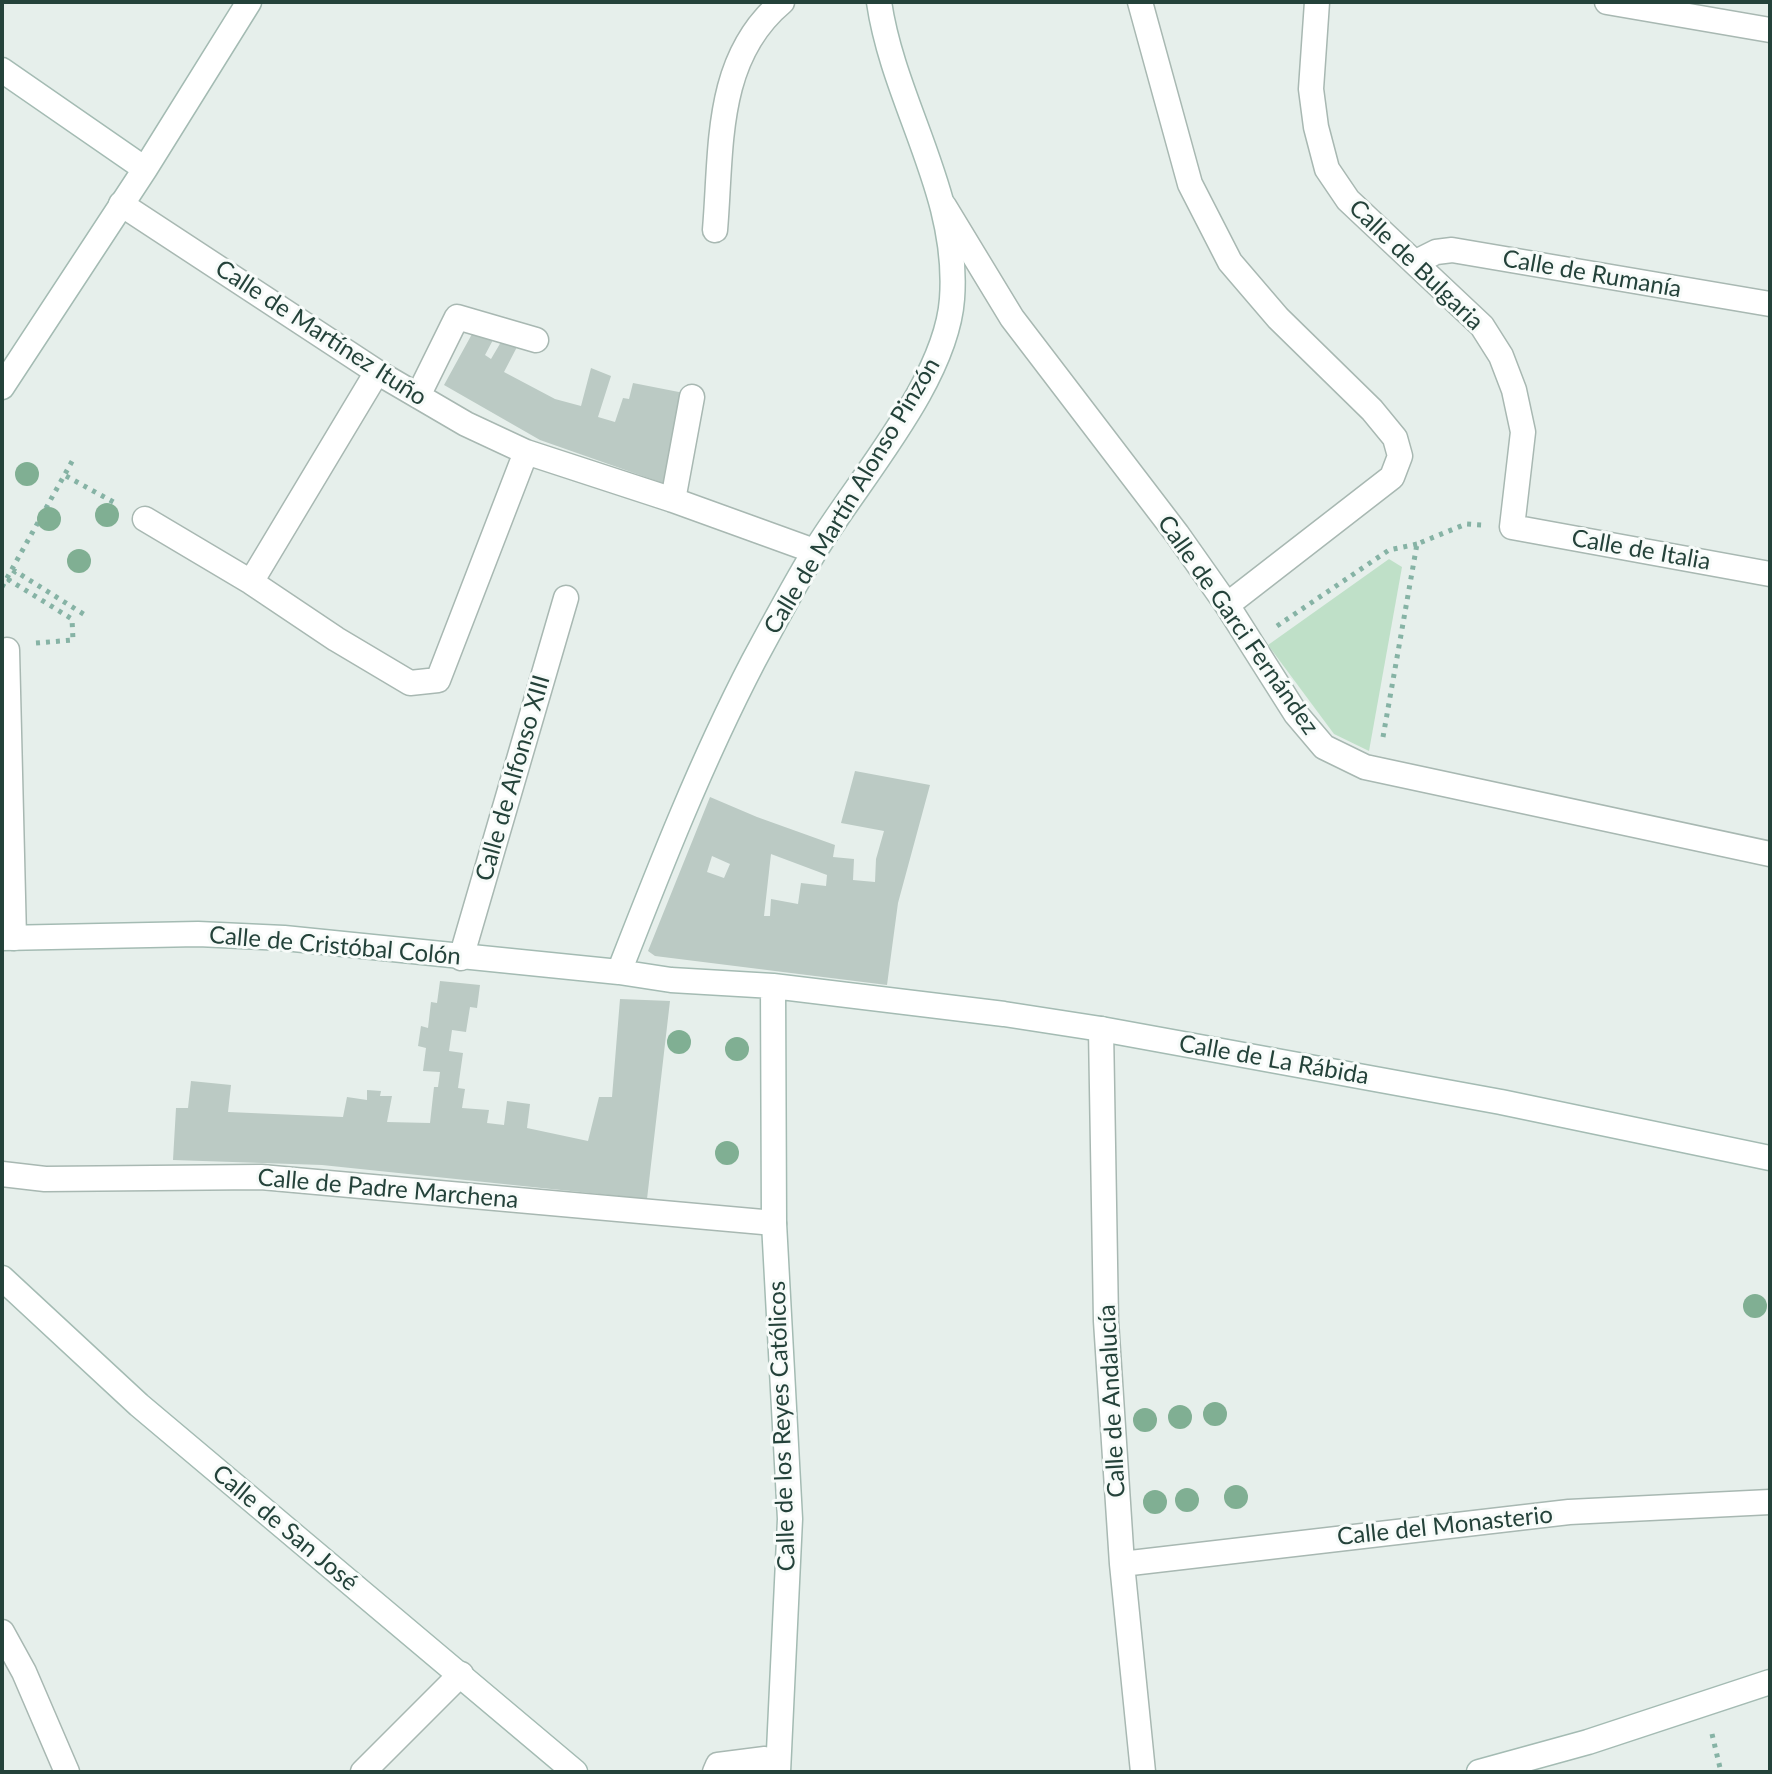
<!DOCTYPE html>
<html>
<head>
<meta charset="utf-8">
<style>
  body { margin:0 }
  #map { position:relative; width:1772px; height:1774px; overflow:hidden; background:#e6efeb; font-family:Lato,sans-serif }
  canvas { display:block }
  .frame { position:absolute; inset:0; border:4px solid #24423a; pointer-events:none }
</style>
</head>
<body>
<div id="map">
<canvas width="1772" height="1774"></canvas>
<div class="frame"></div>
</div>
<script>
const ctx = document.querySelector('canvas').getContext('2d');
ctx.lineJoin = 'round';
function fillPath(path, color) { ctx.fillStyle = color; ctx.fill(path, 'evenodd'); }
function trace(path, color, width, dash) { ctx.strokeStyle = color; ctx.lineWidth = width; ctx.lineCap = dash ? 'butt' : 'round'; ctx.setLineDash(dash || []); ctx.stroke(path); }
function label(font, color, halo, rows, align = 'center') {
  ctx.font = font + ' Lato,sans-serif'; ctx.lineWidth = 6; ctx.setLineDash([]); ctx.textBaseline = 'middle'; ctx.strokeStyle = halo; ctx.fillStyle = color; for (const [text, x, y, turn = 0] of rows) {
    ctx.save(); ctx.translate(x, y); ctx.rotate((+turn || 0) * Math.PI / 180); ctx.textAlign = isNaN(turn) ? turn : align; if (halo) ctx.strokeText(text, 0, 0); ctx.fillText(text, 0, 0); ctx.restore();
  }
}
fillPath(new Path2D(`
  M1389,559L1402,567L1369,751L1334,734L1268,645Z`), '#bfe0c8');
fillPath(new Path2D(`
  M472,334L493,340L485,355L491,359L501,342L517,347L504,372L555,399L581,406L591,368L611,376L598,417L615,422L623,398L629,399L633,383L684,393L668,485L540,440L444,385Z
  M855,771L930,785L898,903L887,985L655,956L648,951L710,797L757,817L835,845L833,857L854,859L853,880L875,882L876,859L884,831L841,823ZM771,854L827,875L826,886L801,883L798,904L771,899L770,916H764ZM712,856L730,864L724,878L707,872Z
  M440,981L480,985L477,1008L470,1007L466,1032L452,1030L449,1051L463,1053L458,1088L465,1089L462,1108L489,1110L487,1123L504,1125L507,1101L530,1104L527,1128L588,1141L599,1097H612L620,999L670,1001L647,1199L322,1165L173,1160L176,1108H188L191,1081L231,1085L228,1112L343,1117L347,1097L367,1100V1090L381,1091L380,1096H392L387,1122L430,1123L434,1087H438L440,1072L423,1071L426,1048L418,1046L421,1026L428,1028L431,1002L437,1003Z`), '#bbcac4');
const street = new Path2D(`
  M1140,2L1190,184L1230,262L1278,318L1372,410L1395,438L1400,456L1392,477L1227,605
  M1317,2L1311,89L1316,127L1327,169L1348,200L1482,326L1501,356L1514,390L1523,432L1512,527L1770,574
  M1607,2L1770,30
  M121,204L377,372L466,424L526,452L673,500L814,551
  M944,206L1012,318L1177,534L1227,605L1296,714L1324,747L1365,767L1770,854
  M715,230C722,148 714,59 782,2
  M1416,262L1436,252L1452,250L1770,304
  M418,396L457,317L536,340
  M673,500L692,397
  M145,519L251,582L336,639L410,683L438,680L526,452
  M251,582L377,372
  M7,650L14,938
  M461,958L566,598
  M1101,1029L1106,1321L1122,1564L1143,1772
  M2,1174L45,1179L261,1177L774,1223
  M1122,1564L1569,1512L1770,1502
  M2,1632L24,1672L67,1772
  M363,1772L461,1674
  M715,1772L718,1765L765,1759L763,1772`);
const secondary = new Path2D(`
  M2,70L145,169
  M2,387L145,169L249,2
  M2,938L198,934L284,938L619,972L671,980L773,986L1004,1014L1101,1029L1501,1102L1770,1158
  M619,972C660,867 701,762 753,662C773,625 793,587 815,551C858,480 946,382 952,299C960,193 894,104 879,2
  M773,986L774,1223L790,1519L778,1772
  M2,1278L139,1405L575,1772
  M1479,1772L1588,1742L1770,1682`);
trace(street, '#a8b8b2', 27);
trace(secondary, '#a4bbb3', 27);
trace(new Path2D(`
  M66,476L117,504
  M2,587L75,456
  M1277,626L1389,550L1417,544
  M36,643L73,640L72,619L9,580L15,571L85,615
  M1383,737L1417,544L1466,524L1483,525
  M1712,1734L1721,1772`), '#86b3a5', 5, [4, 6]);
trace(street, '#fff', 24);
trace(secondary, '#fff', 24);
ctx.fillStyle = '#80af93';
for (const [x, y] of [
  [27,474],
  [107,515],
  [49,519],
  [79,561],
  [679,1042],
  [737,1049],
  [727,1153],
  [1755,1306],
  [1215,1414],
  [1180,1417],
  [1145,1420],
  [1236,1497],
  [1187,1500],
  [1155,1502]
]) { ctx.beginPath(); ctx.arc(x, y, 12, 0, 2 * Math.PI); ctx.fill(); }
label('24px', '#24423a', '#f7fbf9', [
  ["Calle de Bulgaria",1416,265,44],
  ["Calle de Rumanía",1592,274,10],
  ["Calle de Martínez Ituño",321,333,33],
  ["Calle de Martín Alonso Pinzón",852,496,-59],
  ["Calle de Italia",1641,550,10],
  ["Calle de Garci Fernández",1238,625,55],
  ["Calle de Alfonso XIII",513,778,-74],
  ["Calle de Cristóbal Colón",335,946,5],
  ["Calle de La Rábida",1274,1060,10],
  ["Calle de Padre Marchena",388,1189,5],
  ["Calle de Andalucía",1112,1401,-93],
  ["Calle de los Reyes Católicos",782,1426,-92],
  ["Calle del Monasterio",1445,1526,-6],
  ["Calle de San José",285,1528,40]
]);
</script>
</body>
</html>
